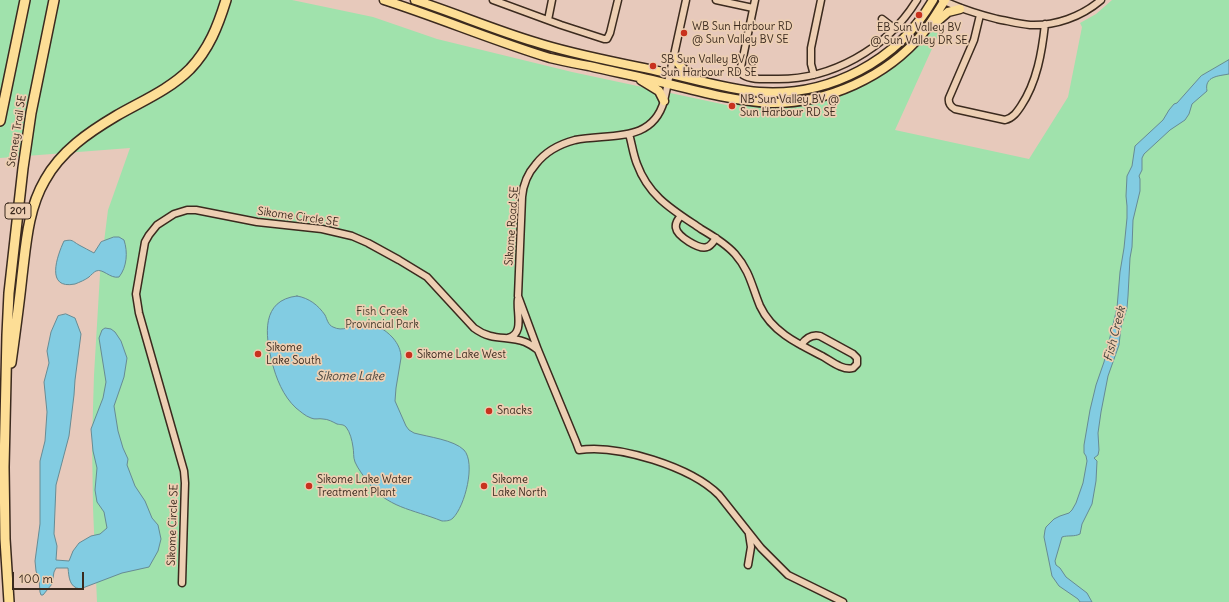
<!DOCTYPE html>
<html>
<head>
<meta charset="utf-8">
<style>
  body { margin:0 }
  #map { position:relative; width:1229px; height:602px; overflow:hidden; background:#e7c9bb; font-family:Delius,sans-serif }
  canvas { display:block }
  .scale { position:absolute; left:12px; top:572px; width:72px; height:18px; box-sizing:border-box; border:2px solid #3b2a1e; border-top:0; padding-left:5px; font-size:12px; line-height:14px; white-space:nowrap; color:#3b2a1e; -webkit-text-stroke:3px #edcfb3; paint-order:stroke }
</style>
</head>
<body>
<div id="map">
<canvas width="1229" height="602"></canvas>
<div class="scale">100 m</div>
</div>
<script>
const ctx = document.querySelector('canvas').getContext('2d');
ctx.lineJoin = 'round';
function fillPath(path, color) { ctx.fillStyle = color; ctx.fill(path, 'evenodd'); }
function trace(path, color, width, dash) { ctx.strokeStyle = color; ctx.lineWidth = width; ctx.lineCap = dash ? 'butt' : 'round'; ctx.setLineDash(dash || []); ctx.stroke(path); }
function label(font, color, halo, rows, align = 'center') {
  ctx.font = font + ' Delius,sans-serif'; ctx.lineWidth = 3.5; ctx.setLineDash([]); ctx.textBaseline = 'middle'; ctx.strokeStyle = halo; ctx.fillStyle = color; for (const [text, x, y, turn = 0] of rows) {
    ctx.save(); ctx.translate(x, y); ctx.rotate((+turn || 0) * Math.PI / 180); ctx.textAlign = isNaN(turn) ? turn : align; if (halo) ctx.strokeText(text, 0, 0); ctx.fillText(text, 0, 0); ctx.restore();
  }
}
fillPath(new Path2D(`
  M0,0H292L373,17L437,39L572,72L731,106C745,102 754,106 768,107C778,107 788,106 798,105C864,98 901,61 946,18L895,130L1029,159L1068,97L1082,27L1080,23L1096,14L1112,0H1229V602H97L93,508L92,441L94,375L100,274L108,210L130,148L0,158Z`), '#a0e2ac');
const water = new Path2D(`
  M1229,60V74C1219,76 1204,76 1207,91L1192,104L1189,114L1185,120L1170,130L1144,154L1142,158V170L1139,176L1140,179V191L1133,220L1132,247L1130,258L1128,296L1127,308L1121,327L1119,345L1108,376L1101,412L1098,433L1099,450L1098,455L1094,458L1097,461L1096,481L1092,504L1082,524L1080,534C1074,537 1068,535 1062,537L1055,561L1056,565L1060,568L1066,577L1087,593L1092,602H1080L1078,599L1059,586L1052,576L1044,537L1045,530L1046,527L1054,519L1060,516L1069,513L1072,510L1076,503L1083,483L1087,461L1086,456L1084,453V445L1090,410L1096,385L1104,362L1117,308L1120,272L1124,248L1127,218V206L1126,196L1127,176L1132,166L1135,146L1163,120L1169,110L1174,104L1177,103L1201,76Z
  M114,237H119L124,240C128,252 127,267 119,277C110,279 103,268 96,271C94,272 91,275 89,277C85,280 80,282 75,284C45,290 57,256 64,241C73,239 72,241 79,245C84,248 89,250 94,253L101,242Z
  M297,296C309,298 318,305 325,315C327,319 328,325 333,327C343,332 350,326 360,324C373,322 385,329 393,338C398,344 401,350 401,358L396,388L395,401L406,426L409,430L414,433C429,437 454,440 464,450C476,463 465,506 453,518C450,521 446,521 442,521C412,509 387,508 367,481C363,475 358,469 355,462C353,457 354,452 353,447C352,440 350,432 346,427C343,424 341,425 337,424C333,422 328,419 323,419C319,418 315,420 311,418C305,416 300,411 296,408C283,396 276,378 272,362C265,335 261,300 297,296Z
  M66,314L75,318L81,334L75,380L74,395L69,436L56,485L54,534L57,546L56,560L69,561L73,551L79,543L91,536L100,534L107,528L104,512L97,502L95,490L97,468L93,451L91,429L103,398L106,382L99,338L102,330L105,328L111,329L115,332L121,341L127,358L124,377L114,406L118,431L123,448L128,459L127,465L135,486L145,501L152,518L158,525L161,539L158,551L149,567L122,573L80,589C69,587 69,577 68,568H56L54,572L52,584L43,595H41L40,592L39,579L36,571L35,561L40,524V461L45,441L47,412L44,382L49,363L47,351L51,332L58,316Z`);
fillPath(water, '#82cce2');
trace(water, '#668b94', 1);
const minor = new Path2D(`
  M493,0L561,25L604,39H607L610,33L618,0
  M686,0L664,101C652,144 609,133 575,140C560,144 546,151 536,164C528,173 523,185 522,197L518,296L538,350L576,442L579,450C618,444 691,467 719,495L761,548L788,575L843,602
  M716,0L753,8
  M755,0L741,67L743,75C751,80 764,79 773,79C830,81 887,49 917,0
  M942,0C961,9 977,14 997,19C1008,21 1019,24 1030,25C1055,26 1081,17 1101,0
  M980,15L974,40L949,98C948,103 951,107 955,109L1005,120C1013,118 1017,112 1021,106C1037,82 1042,52 1045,24
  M882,19L895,29
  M548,20L552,0
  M814,75L811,64V48L821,0
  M629,134C632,144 633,154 637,164C649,197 673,210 701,229C713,236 726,244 735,254C750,271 752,287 760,306C772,332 798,344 822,356C831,361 843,371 853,368L857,364V358L853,354L820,336C812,334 806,338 801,345
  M681,216C678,219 675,223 676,228C677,236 699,250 707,247C711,246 713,242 716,238
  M508,338C525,334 516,312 518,299
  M748,565L751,547L749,534
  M182,583L185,483L184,471L139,313L136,294L145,242L149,235L157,225L174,214L187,210H196L257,222L322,229L352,236L368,243L399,260L427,277L474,328C493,342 506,335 525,342C530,344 534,347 538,350`);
const major = new Path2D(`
  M384,0C440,18 494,41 550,58C563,61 576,64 589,66C610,71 631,75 652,80C691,89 730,101 770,103C826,104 887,77 923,33C931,23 938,11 945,0
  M415,0C455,13 495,30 535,42C575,55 617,62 658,71C691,78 726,89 759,92C829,97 898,61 933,0
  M933,25L948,12L960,9
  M674,58L683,69L696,77
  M641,80L659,91L664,101`);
const highway = new Path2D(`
  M0,121L25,0
  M11,363C15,334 19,305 22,276C26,243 28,209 45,180C61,151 89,132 116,116C142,101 169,90 190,69C209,49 218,26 226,0
  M9,602L5,539L4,467L7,335L9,293L23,168L31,113L54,0`);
trace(minor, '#3b2a1e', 9);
trace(major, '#3b2a1e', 11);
trace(highway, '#3b2a1e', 12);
trace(minor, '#edcfb3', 6);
trace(major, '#fdde96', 8);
trace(highway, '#fdde96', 9);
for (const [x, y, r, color] of [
  [919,15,4,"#c8321e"],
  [684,33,4,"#c8321e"],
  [653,66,4,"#c8321e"],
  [732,106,4,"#c8321e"],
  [258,354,4,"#c8321e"],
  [409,355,4,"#c8321e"],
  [489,411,4,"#c8321e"],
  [309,486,4,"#c8321e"],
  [484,486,4,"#c8321e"]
]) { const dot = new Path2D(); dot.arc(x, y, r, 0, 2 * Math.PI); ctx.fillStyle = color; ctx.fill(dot); trace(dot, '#edcfb3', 1.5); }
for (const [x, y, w] of [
  [18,211,26]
]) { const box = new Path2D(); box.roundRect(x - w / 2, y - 8, w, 16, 3); ctx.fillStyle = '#edcfb3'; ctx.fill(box); trace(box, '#3b2a1e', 1); }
label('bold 10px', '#3b2a1e', null, [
  ["201",18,211]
]);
label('11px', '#3b2a1e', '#edcfb3', [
  ["WB Sun Harbour RD",692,27],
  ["@ Sun Valley BV SE",692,40],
  ["EB Sun Valley BV",919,28,"center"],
  ["@ Sun Valley DR SE",919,41,"center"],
  ["SB Sun Valley BV @",661,60],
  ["Sun Harbour RD SE",661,73],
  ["NB Sun Valley BV @",740,100],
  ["Sun Harbour RD SE",740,113],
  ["Sikome",266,348],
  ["Lake South",266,361],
  ["Sikome Lake West",417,355],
  ["Snacks",497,411],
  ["Sikome Lake Water",317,480],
  ["Treatment Plant",317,493],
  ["Sikome",492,480],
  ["Lake North",492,493]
], 'left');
label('11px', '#3b2a1e', '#edcfb3', [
  ["Stoney Trail SE",17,131,-81],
  ["Sikome Circle SE",298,217,8],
  ["Sikome Road SE",512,226,-86],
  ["Sikome Circle SE",173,525,-88]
]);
label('11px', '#453c2c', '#edcfb3', [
  ["Fish Creek",382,312],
  ["Provincial Park",382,325]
]);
label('italic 12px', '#46423b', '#edcfb3', [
  ["Fish Creek",1115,334,-76],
  ["Sikome Lake",350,377]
]);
</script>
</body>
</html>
